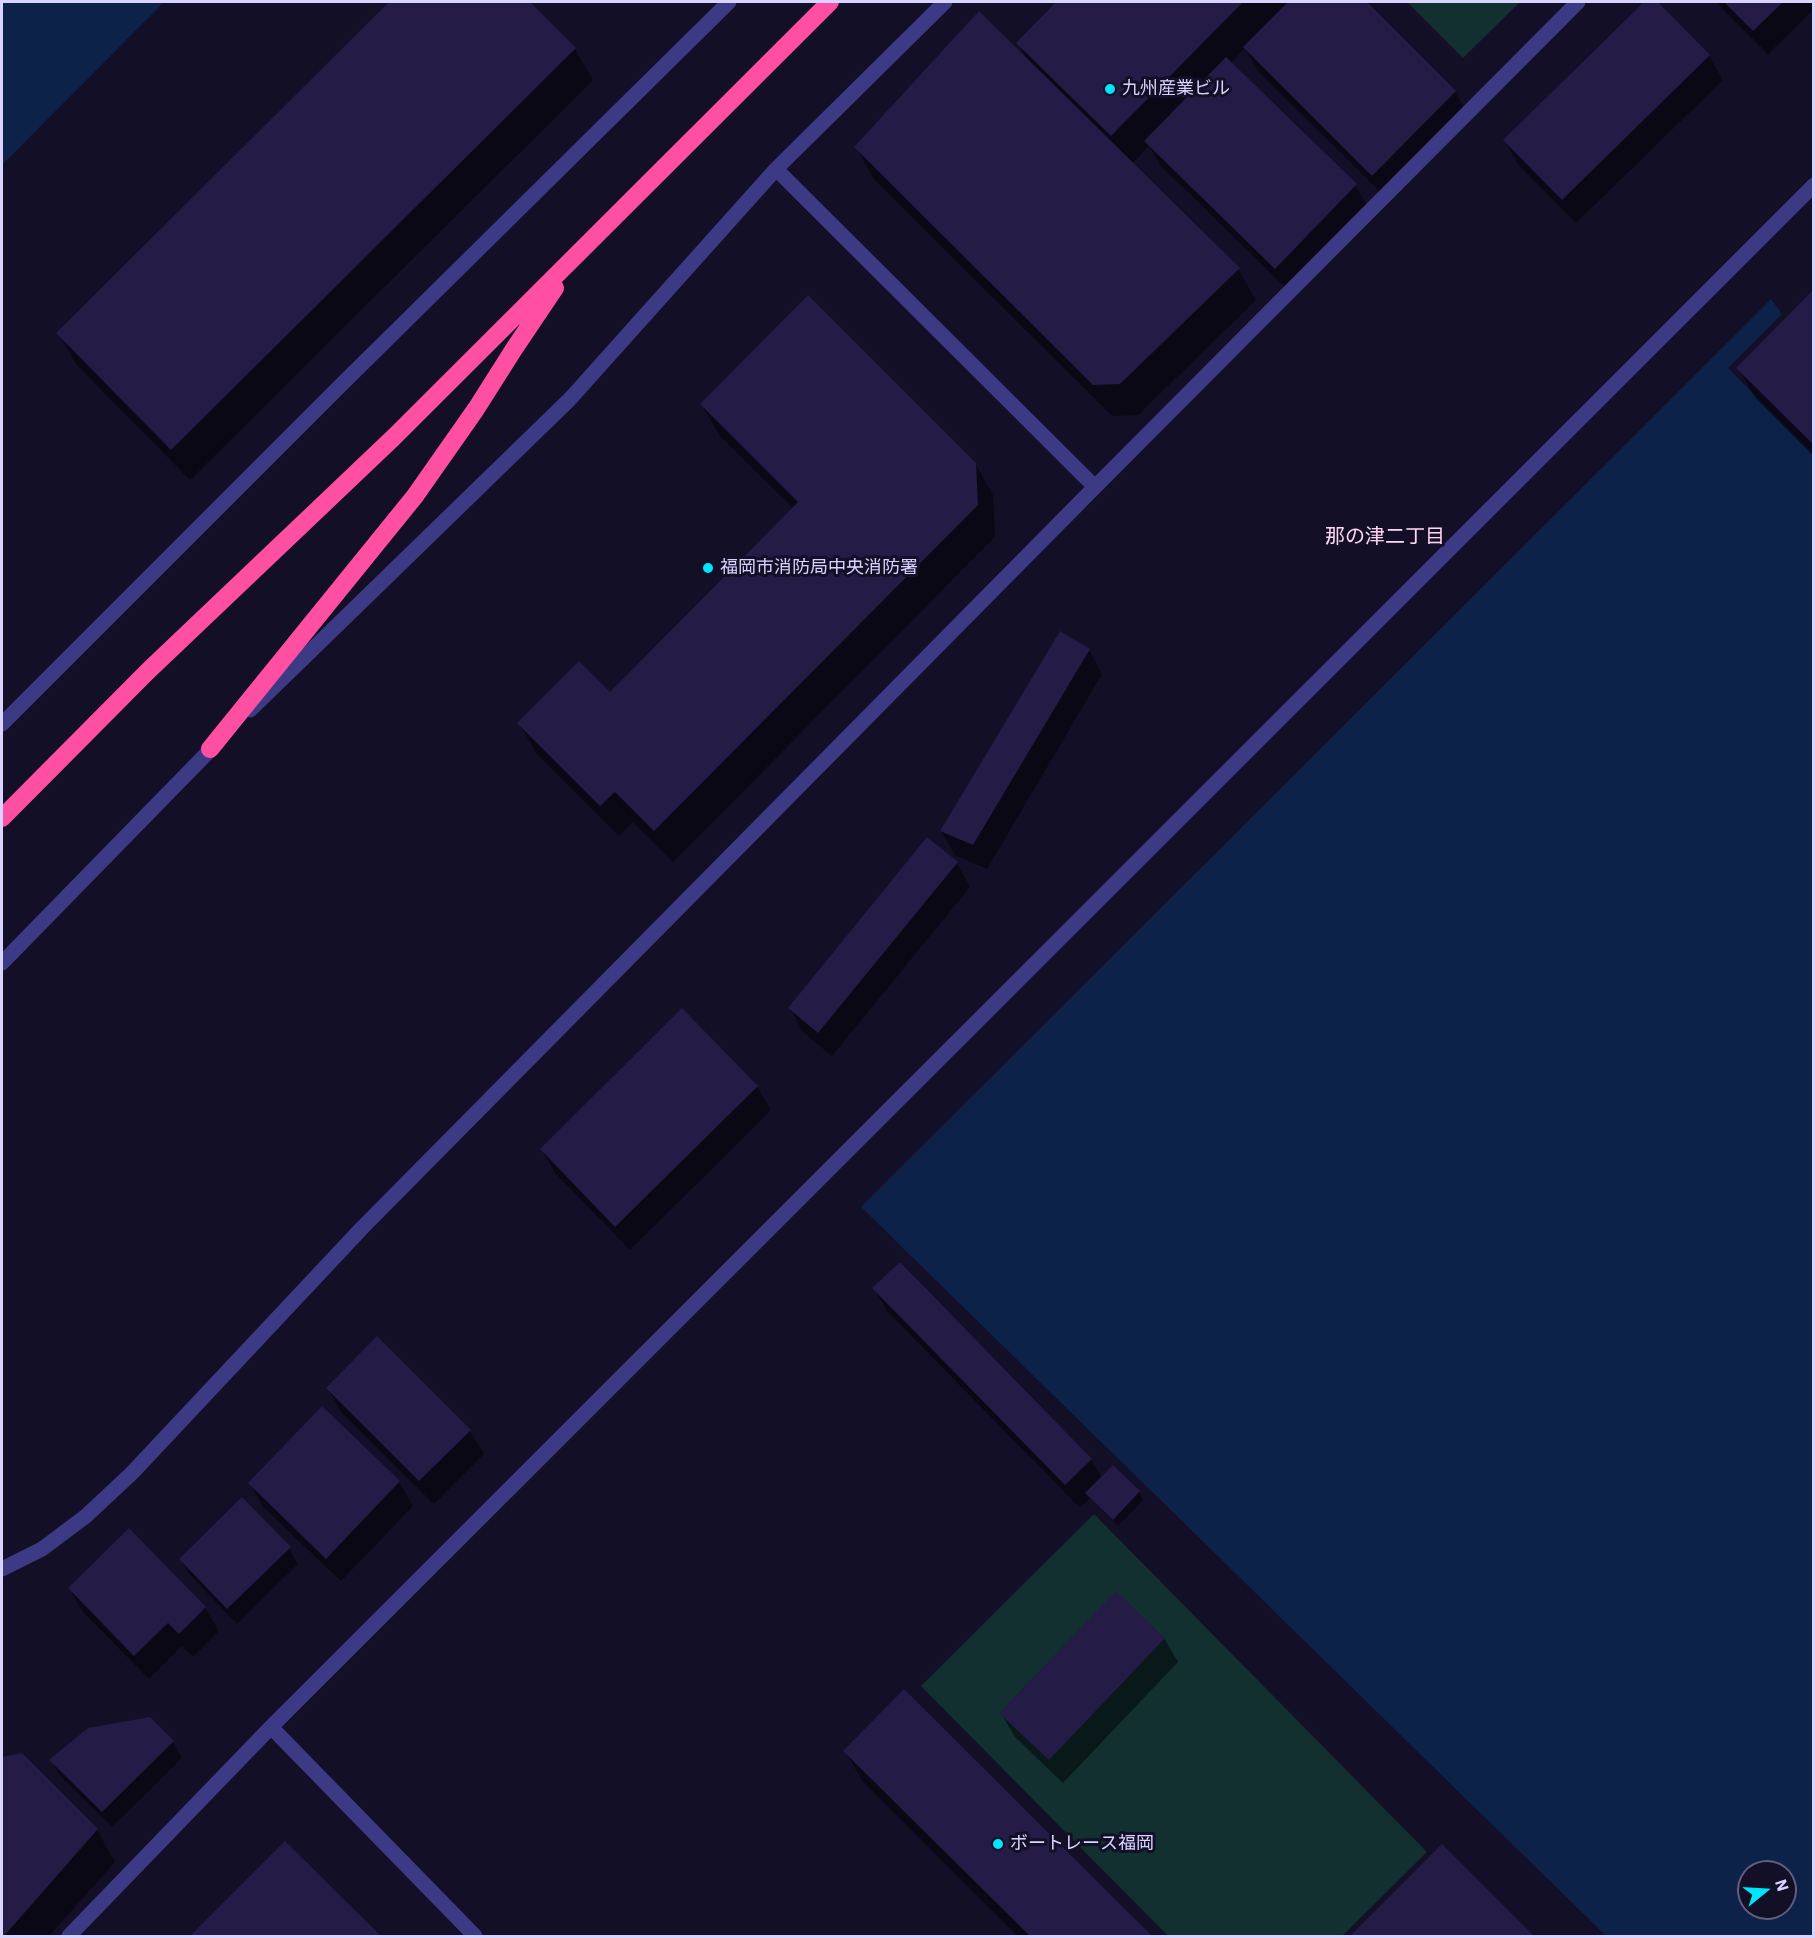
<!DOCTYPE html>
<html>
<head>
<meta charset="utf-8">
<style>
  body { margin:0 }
  #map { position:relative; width:1815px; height:1938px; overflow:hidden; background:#130f26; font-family:"IBM Plex Sans",sans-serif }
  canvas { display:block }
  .frame { position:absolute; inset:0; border:3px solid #d9d4ff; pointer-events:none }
  .north { position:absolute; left:1737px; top:1860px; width:60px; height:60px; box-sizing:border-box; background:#130f26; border:2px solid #625e7d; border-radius:50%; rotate:72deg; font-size:16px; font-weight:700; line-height:24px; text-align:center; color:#d9d4ff }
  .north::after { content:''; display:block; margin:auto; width:21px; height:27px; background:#00e5ff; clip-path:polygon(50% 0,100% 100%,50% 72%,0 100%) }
</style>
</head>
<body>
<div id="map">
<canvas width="1815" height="1938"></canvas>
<div class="frame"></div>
<div class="north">N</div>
</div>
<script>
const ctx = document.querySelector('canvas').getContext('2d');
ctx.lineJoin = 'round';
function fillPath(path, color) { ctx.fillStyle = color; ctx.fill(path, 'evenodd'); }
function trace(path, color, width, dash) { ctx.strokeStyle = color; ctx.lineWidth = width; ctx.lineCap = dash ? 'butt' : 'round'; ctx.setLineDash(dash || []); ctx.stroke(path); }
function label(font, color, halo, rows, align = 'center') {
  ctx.font = font + ' "IBM Plex Sans","Noto Sans JP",sans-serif'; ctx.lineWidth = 6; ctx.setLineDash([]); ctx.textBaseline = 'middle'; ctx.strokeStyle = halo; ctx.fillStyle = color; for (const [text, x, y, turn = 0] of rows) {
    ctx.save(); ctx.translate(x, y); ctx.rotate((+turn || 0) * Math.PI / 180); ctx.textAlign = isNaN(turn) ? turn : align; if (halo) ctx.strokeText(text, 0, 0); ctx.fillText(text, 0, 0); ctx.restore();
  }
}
fillPath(new Path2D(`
  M1407,2H1520L1463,58Z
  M1094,1514L1427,1852L1342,1936H1168L921,1686Z`), '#12302f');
fillPath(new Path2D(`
  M2,2H164L2,165Z
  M1771,299L1782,314L1728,368L1813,454V1936H1606L861,1207ZM1749,1872H1785V1908H1749Z`), '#0c2248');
fillPath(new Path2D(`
  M391,2H528L575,49L593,80L190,480L76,364L58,333Z
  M1058,2H1365L1455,92L1469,116L1387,199L1258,71L1245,48L1231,63L1355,185L1369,209L1289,291L1160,165L1149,146L1132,164L1238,269L1256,300L1138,415L1112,416L874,179L856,147L1028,61L1018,43Z
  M1646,2H1656L1709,56L1723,80L1576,223L1518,164L1504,140Z
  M1716,2H1814V9L1768,54Z
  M1814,291V457L1756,399L1738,368Z
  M701,404L975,463L993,495L995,537L673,862L633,822L619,836L537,754L519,723L610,694L794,509L720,436Z
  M1089,650L1102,674L987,869L955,855L941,831Z
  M957,863L970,887L832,1056L803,1032L790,1008Z
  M757,1087L771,1110L630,1250L555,1173L542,1150Z
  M874,1289L1091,1459L1102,1478L1113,1467L1139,1492L1143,1500L1118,1526L1090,1498L1080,1508L888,1312Z
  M328,1388L470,1431L484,1454L434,1504L341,1412Z
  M399,1482L413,1506L341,1581L263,1507L250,1483Z
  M289,1548L298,1564L237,1624L190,1575L181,1560Z
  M69,1588L205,1608L219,1631L193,1657L182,1646L149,1679L83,1612Z
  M1164,1638L1178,1662L1063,1783L1015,1737L1001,1713Z
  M904,1692L1150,1936H1018L863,1782L845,1751Z
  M173,1742L182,1758L112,1827L60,1776L51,1760Z
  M22,1755L97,1830L115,1862L49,1936H2V1758Z
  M285,1843L378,1936H193Z
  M1442,1846L1532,1936H1352Z`), '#0007');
fillPath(new Path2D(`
  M389,2H530L576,48L171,450L56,333Z
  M1056,2H1243L1111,136L1016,43Z
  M1288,2H1367L1456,91L1372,176L1243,47Z
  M1644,2H1658L1710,55L1562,200L1503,140Z
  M1724,2H1783L1753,31Z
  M979,11L1240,268L1120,384L1093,385L854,147Z
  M1226,57L1357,184L1275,269L1144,141Z
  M1814,289V445L1736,368Z
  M808,295L976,463L978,505L654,831L615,792L600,806L517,723L579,661L610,692L798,502L700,404Z
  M1060,631L1090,649L973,845L940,831Z
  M927,837L958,862L818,1033L788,1008Z
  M682,1008L758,1086L615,1227L540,1149Z
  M900,1262L1092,1459L1065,1485L872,1288Z
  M377,1336L471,1430L419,1481L326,1388Z
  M322,1406L400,1481L326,1559L248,1483Z
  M1113,1465L1140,1491L1113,1520L1085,1493Z
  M242,1497L291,1547L227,1609L179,1559Z
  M129,1528L206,1607L179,1634L168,1623L134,1656L68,1588Z
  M1116,1591L1165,1638L1049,1760L999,1713Z
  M904,1689L1152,1936H1030L843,1751Z
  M150,1717L174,1741L102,1812L49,1760L88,1728Z
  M22,1753L98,1829L4,1936H2V1757Z
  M285,1841L381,1936H190Z
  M1442,1844L1534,1936H1350Z`), '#241b47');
trace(new Path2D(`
  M271,1727L475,1936`), '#3d3a85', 15);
trace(new Path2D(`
  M776,169L1095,487
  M250,710L570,399L776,169L945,2
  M2,724L340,386L729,2
  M2,963L218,742
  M2,1569L42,1549L86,1516L132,1473L362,1228L1095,487L1578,2
  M69,1936L271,1727L1814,185`), '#3d3a85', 15);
trace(new Path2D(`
  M210,749L415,496L476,409L514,349L555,288
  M2,818L148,671L394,437L830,2`), '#ff4fa3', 18);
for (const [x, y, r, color] of [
  [1110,89,6,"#00e5ff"],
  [708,568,6,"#00e5ff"],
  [998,1844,6,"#00e5ff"]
]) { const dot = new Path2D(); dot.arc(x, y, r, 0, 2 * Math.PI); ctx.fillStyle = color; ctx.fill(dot); trace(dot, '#130f26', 2); }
label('18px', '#d9d4ff', '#130f26', [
  ["九州産業ビル",1122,89],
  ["福岡市消防局中央消防署",720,568],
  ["ボートレース福岡",1010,1844]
], 'left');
label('20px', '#ffd6f0', '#130f26', [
  ["那の津二丁目",1385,537]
]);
</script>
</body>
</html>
